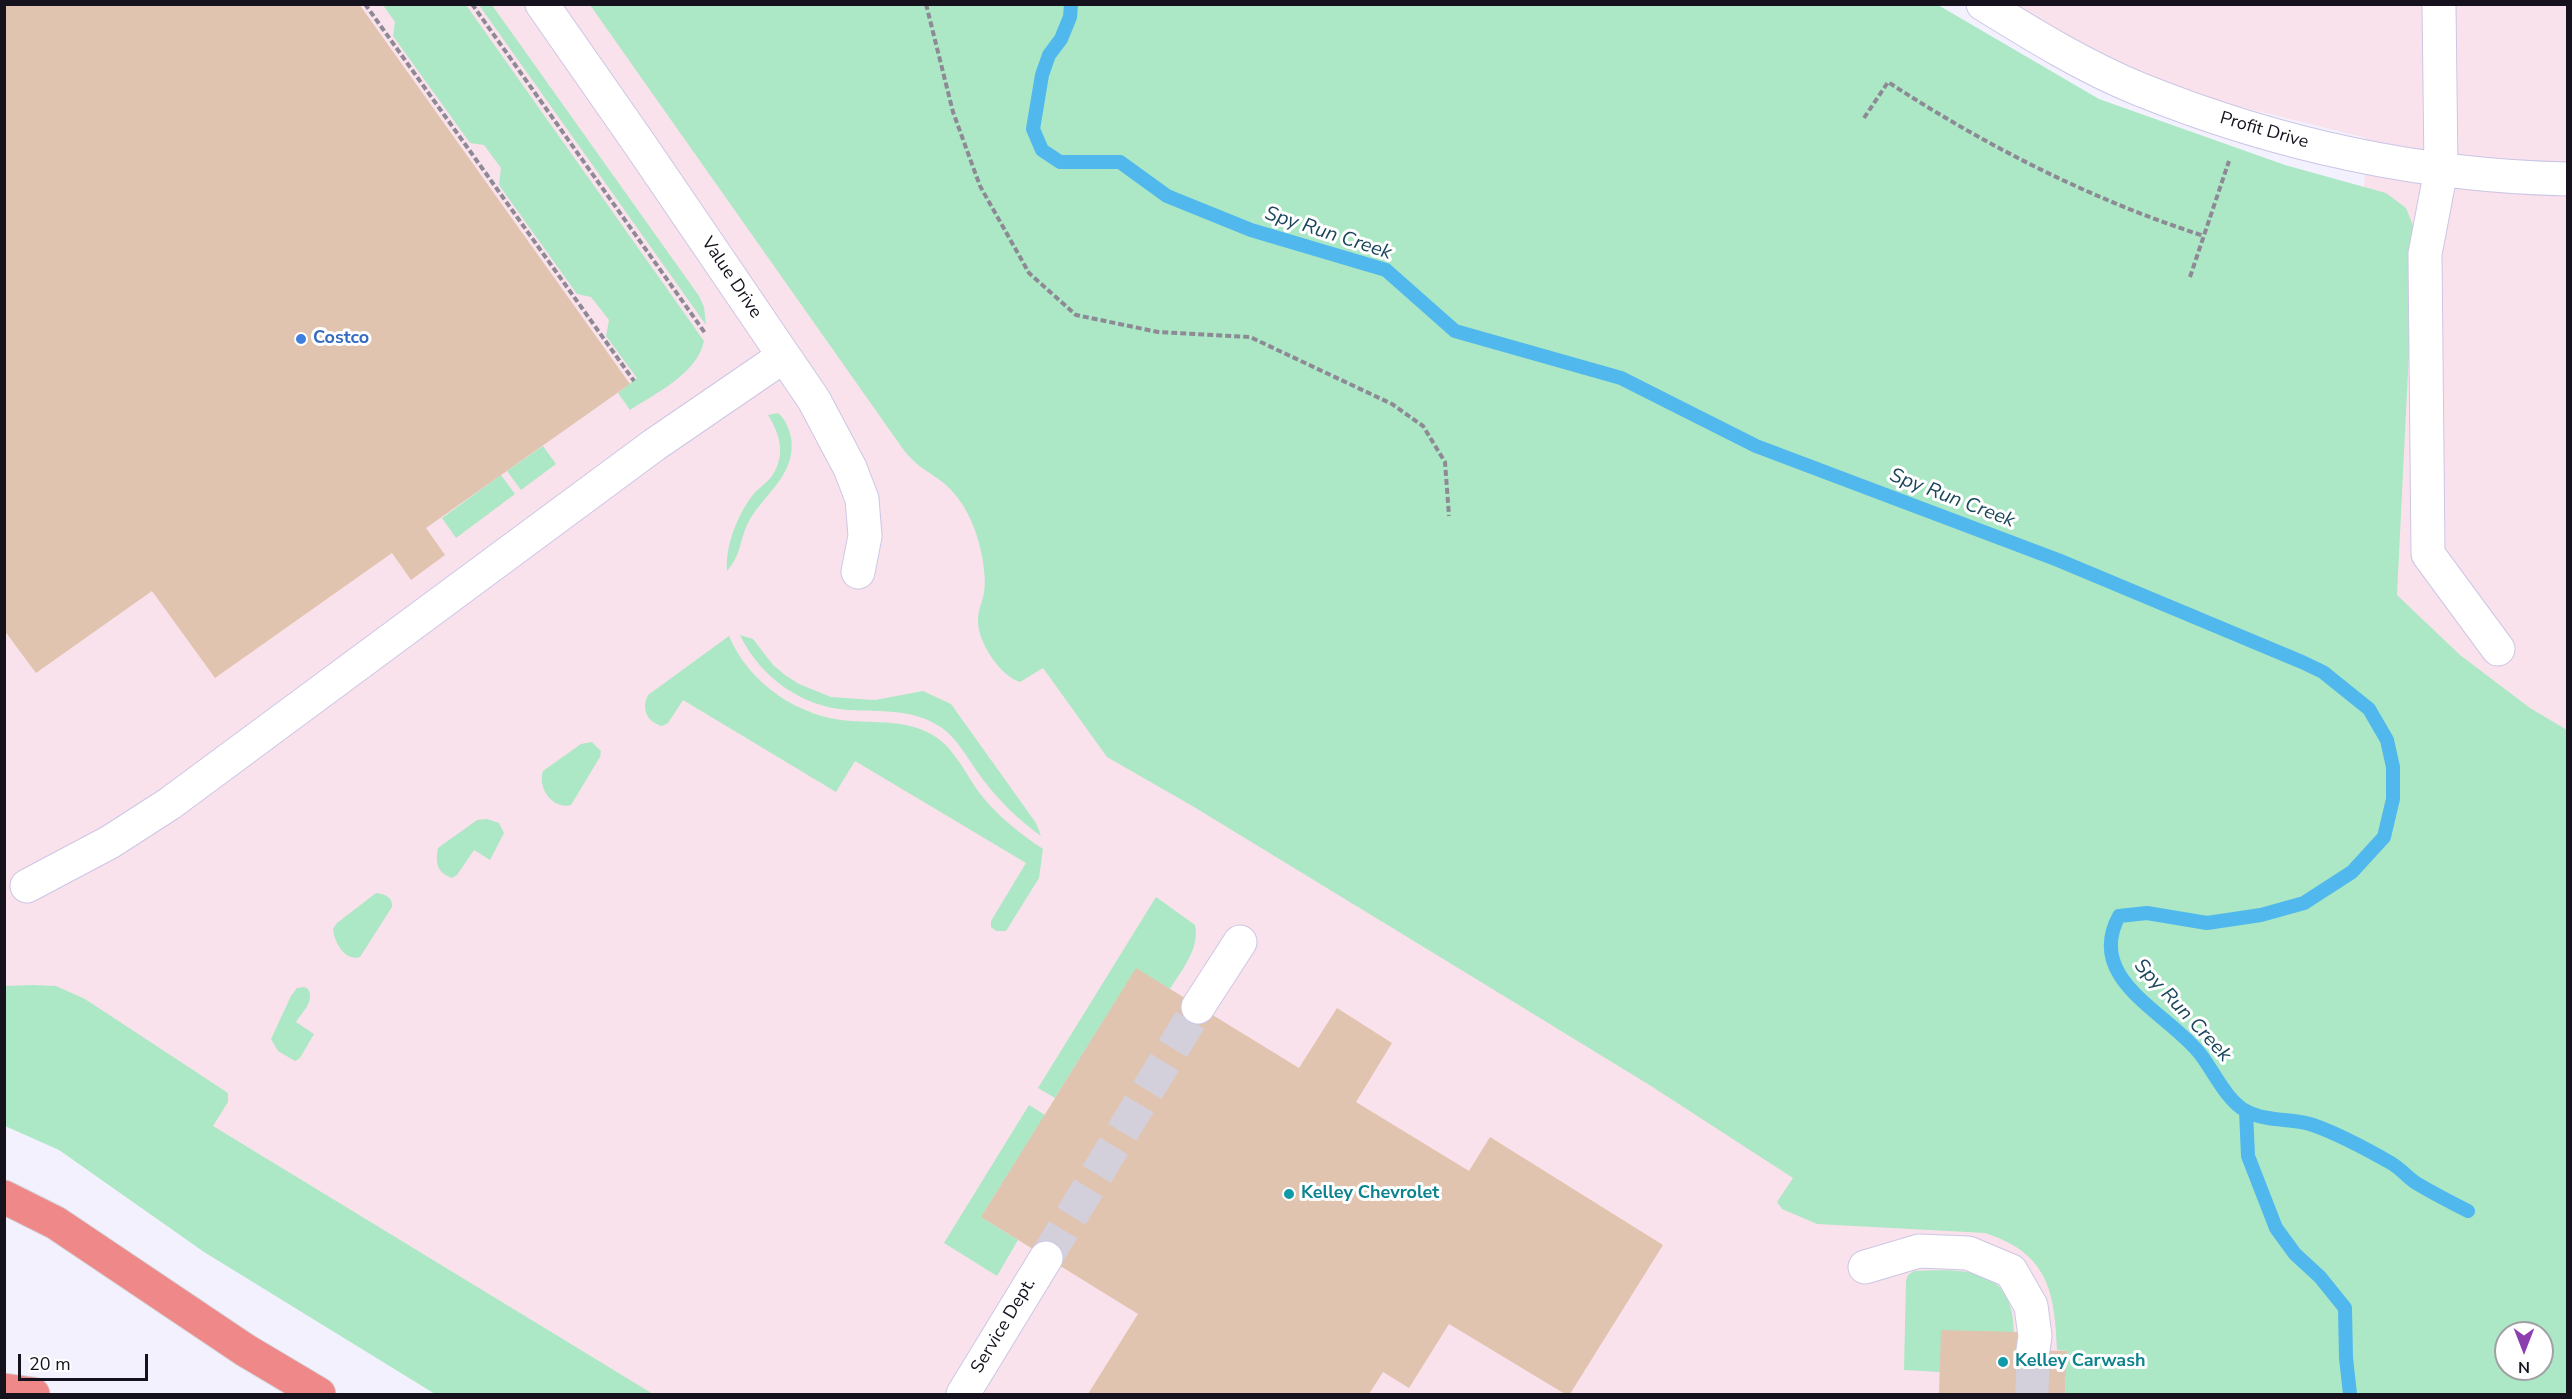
<!DOCTYPE html>
<html>
<head>
<meta charset="utf-8">
<style>
  body { margin:0 }
  #map { position:relative; width:2572px; height:1399px; overflow:hidden; background:#f4f1fe; font-family:"Nunito Sans",sans-serif }
  canvas { display:block }
  .frame { position:absolute; inset:0; border:6px solid #15121d; pointer-events:none }
  .north { position:absolute; left:2494px; top:1321px; width:60px; height:60px; box-sizing:border-box; background:#fff; border:2px solid #a1a0a5; border-radius:50%; rotate:180deg; font-size:16px; font-weight:700; line-height:24px; text-align:center; color:#15121d }
  .north::after { content:''; display:block; margin:auto; width:21px; height:27px; background:#8d3fb0; clip-path:polygon(50% 0,100% 100%,50% 72%,0 100%) }
  .scale { position:absolute; left:18px; top:1354px; width:130px; height:27px; box-sizing:border-box; border:3px solid #15121d; border-top:0; padding-left:8px; font-size:18px; line-height:21px; white-space:nowrap; color:#15121d; -webkit-text-stroke:4px #fff; paint-order:stroke }
</style>
</head>
<body>
<div id="map">
<canvas width="2572" height="1399"></canvas>
<div class="frame"></div>
<div class="north">N</div>
<div class="scale">20 m</div>
</div>
<script>
const ctx = document.querySelector('canvas').getContext('2d');
ctx.lineJoin = 'round';
function fillPath(path, color) { ctx.fillStyle = color; ctx.fill(path, 'evenodd'); }
function trace(path, color, width, dash) { ctx.strokeStyle = color; ctx.lineWidth = width; ctx.lineCap = dash ? 'butt' : 'round'; ctx.setLineDash(dash || []); ctx.stroke(path); }
function label(font, color, halo, rows, align = 'center') {
  ctx.font = font + ' "Nunito Sans",sans-serif'; ctx.lineWidth = 6; ctx.setLineDash([]); ctx.textBaseline = 'middle'; ctx.strokeStyle = halo; ctx.fillStyle = color; for (const [text, x, y, turn = 0] of rows) {
    ctx.save(); ctx.translate(x, y); ctx.rotate((+turn || 0) * Math.PI / 180); ctx.textAlign = isNaN(turn) ? turn : align; if (halo) ctx.strokeText(text, 0, 0); ctx.fillText(text, 0, 0); ctx.restore();
  }
}
fillPath(new Path2D(`
  M5,5H1904L1966,52L2363,210L2366,138L2124,78L2012,5H2567V1394H488L5,1114ZM2506,1333H2542V1369H2506Z`), '#fae2ec');
fillPath(new Path2D(`
  M383,5H466L704,341C697,374 656,393 630,410L618,393L637,378L606,336L609,320L591,297L577,294L499,185L501,168L484,145L470,143L393,36L395,22Z
  M479,5H492L699,296L704,307L706,325Z
  M590,5H1938L2099,99L2285,165L2386,193L2406,208L2415,230L2397,595L2460,655L2530,708L2567,730V1394H2065L2067,1351L2057,1350C2055,1292 2048,1253 1985,1233L1817,1224L1782,1209L1777,1202L1793,1178L1651,1086L1499,993L1194,807L1107,757L1043,668L1020,682C1000,676 977,641 978,620C978,611 982,602 984,593C986,582 984,568 982,556C977,529 964,498 941,481C925,469 916,466 903,449ZM2506,1333H2542V1369H2506Z
  M778,413C785,418 789,429 791,437C797,474 765,493 749,521C739,540 742,554 727,571C725,547 737,516 752,496C757,489 766,484 772,476C786,455 780,434 768,415Z
  M543,446L556,464L521,490L507,471Z
  M501,475L515,494L456,538L442,518Z
  M740,635L753,639L773,665L785,675L799,684L831,697L875,700L923,691L951,704L1036,823L1041,836C1019,820 1001,803 985,782C971,765 960,741 942,728C913,708 881,712 848,710C802,707 760,677 740,635Z
  M729,636C749,684 800,718 851,721C881,723 910,720 936,737C954,749 966,774 978,791C996,815 1019,833 1043,849L1039,878L1006,931H996L991,927V921L1026,863L855,761L836,792L683,700L668,723L662,726C647,722 641,709 648,695Z
  M592,742L601,751L600,757L571,805C553,810 537,788 543,771L581,744Z
  M487,819L499,823L504,833L490,860L474,850L457,875L452,878C437,873 435,862 438,848L477,820Z
  M376,893C385,894 393,897 392,907L360,957C345,962 334,942 333,929L337,923Z
  M1156,897L1195,925C1200,949 1182,969 1170,989L1136,969L1055,1098L1038,1088Z
  M33,985L56,986L85,999L228,1093V1102L213,1126L653,1394H435L204,1252L59,1150L5,1126V986Z
  M304,987L308,989C315,1001 303,1011 296,1022L314,1034L300,1058L295,1061L278,1051L271,1039L291,996L297,988Z
  M1029,1105L1045,1115L981,1217L1018,1240L997,1276L944,1243Z
  M1914,1271C1966,1269 2013,1267 2014,1332L1940,1372L1904,1370L1906,1281L1908,1275Z`), '#ace8c5');
trace(new Path2D(`
  M1071,4L1070,17L1061,39L1049,55L1042,75L1033,129L1042,150L1060,162H1120L1167,196L1251,230L1386,270L1455,331L1621,378L1756,446L2058,560L2302,662L2323,672L2369,709L2387,740L2393,767V799L2384,837L2352,872L2304,903L2261,915L2207,923L2147,913L2119,916C2084,980 2169,1013 2201,1055C2214,1072 2227,1101 2246,1111C2266,1122 2292,1118 2313,1125C2336,1133 2370,1151 2391,1163C2400,1168 2407,1177 2416,1183C2433,1193 2450,1202 2468,1211
  M2246,1111L2248,1156L2276,1228L2295,1254L2320,1277L2345,1308L2346,1358L2350,1394`), '#51b8ee', 14);
fillPath(new Path2D(`
  M4,4H359L630,384L426,528L445,555L411,580L392,553L215,678L152,591L36,673L4,630Z
  M1136,968L1299,1068L1337,1008L1392,1043L1356,1102L1469,1171L1490,1137L1663,1245L1570,1394H1565L1449,1324L1409,1388L1383,1372L1369,1394H1088L1138,1314L981,1217Z
  M1941,1330L2018,1332V1350L2067,1351L2065,1394H1939Z`), '#e1c4af');
trace(new Path2D(`
  M1046,1258L1198,1007
  M2032,1394L2033,1350`), '#d3d0dc', 33, [33, 16]);
const minor = new Path2D(`
  M542,4L641,146L814,400L850,468L862,499L865,536L858,572
  M1983,4C2033,35 2085,67 2139,89C2275,144 2421,176 2568,179
  M2439,4L2441,170L2425,254L2428,554L2498,649
  M27,886L110,842L169,804L654,445L784,356
  M1198,1007L1240,942
  M1865,1267L1919,1251L1968,1253L2011,1271L2031,1306L2035,1336L2033,1350
  M963,1394L1046,1258`);
const highway = new Path2D(`
  M4,1197L56,1223L245,1350L319,1394
  M4,1390L33,1394`);
trace(minor, '#ccc6e5', 35);
trace(highway, '#d5d4d6', 35);
trace(new Path2D(`
  M365,4L634,381
  M472,4L705,333
  M926,4L953,112L980,186L1029,273L1076,315L1158,332L1250,337L1392,404L1423,426L1445,462L1449,516
  M1864,118L1888,82C1986,146 2092,200 2204,236
  M2190,277L2229,161`), '#8d8a96', 4, [6, 3]);
trace(minor, '#fff', 33);
trace(highway, '#ee8889', 33);
for (const [x, y, r, color] of [
  [301,339,6,"#3f7fe0"],
  [1289,1194,6,"#0f9aa8"],
  [2003,1362,6,"#0f9aa8"]
]) { const dot = new Path2D(); dot.arc(x, y, r, 0, 2 * Math.PI); ctx.fillStyle = color; ctx.fill(dot); trace(dot, '#fff', 2); }
label('18px', '#15121d', '#fff', [
  ["Profit Drive",2264,131,16],
  ["Value Drive",731,278,56],
  ["Service Dept.",1004,1326,-59]
]);
label('bold 18px', '#366cbe', '#fff', [
  ["Costco",313,339]
], 'left');
label('bold 18px', '#0d838f', '#fff', [
  ["Kelley Chevrolet",1301,1194],
  ["Kelley Carwash",2015,1362]
], 'left');
label('italic 20px', '#1b465d', '#fff', [
  ["Spy Run Creek",1328,234,18],
  ["Spy Run Creek",1952,499,21],
  ["Spy Run Creek",2182,1011,47]
]);
</script>
</body>
</html>
